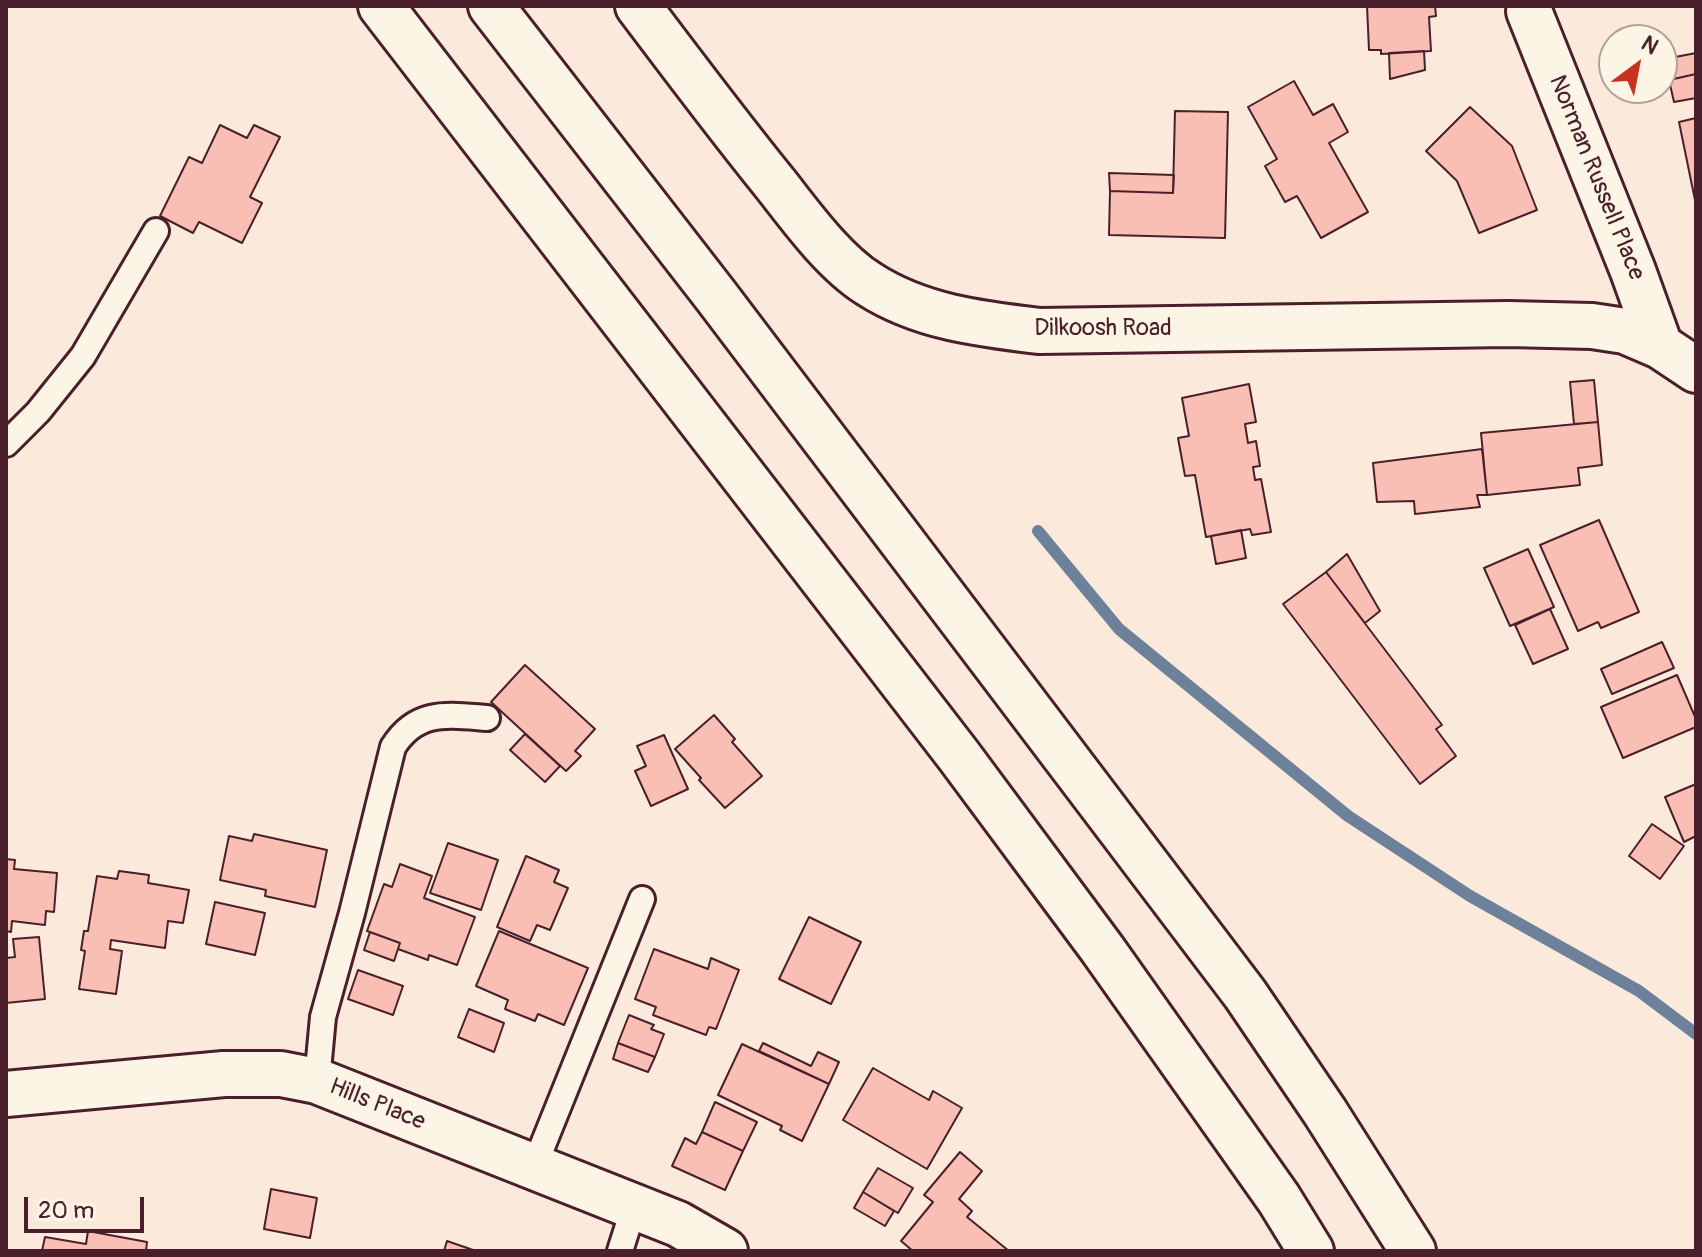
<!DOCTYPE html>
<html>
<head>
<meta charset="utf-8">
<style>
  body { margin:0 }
  #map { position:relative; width:1702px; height:1257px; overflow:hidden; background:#fbeadb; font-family:Pangolin,sans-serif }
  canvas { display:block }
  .frame { position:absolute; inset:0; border:8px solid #4a1f2b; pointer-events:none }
  .north { position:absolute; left:1598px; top:24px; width:80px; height:80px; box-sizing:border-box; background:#fcf5e5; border:2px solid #b59f9b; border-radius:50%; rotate:32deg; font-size:22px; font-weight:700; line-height:32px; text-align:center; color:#4a1f2b }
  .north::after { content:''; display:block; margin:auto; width:28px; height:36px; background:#c8321e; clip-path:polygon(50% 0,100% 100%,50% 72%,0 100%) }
  .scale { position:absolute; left:24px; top:1197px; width:120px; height:36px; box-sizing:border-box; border:4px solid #4a1f2b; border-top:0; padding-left:10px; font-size:24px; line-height:28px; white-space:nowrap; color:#4a1f2b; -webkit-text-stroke:6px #fcf5e5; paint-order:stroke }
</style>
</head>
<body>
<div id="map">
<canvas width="1702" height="1257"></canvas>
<div class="frame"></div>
<div class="north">N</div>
<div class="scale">20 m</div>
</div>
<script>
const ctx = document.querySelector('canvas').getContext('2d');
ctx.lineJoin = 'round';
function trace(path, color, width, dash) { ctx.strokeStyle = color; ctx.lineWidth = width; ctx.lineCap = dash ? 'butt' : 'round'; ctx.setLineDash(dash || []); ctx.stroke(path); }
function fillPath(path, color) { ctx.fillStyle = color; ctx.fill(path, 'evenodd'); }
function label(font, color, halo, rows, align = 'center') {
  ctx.font = font + ' Pangolin,sans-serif'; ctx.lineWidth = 6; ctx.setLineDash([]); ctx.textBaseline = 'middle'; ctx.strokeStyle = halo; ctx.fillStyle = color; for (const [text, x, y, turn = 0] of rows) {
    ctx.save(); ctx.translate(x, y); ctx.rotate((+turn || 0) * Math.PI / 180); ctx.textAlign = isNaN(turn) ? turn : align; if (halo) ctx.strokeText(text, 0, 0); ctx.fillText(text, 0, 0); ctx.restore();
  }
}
trace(new Path2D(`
  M1038,531L1119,629L1348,816L1470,896L1639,991L1696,1034`), '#6d819b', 12);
const building = new Path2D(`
  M1367,6H1435L1436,16L1429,17L1431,51L1381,54V50H1369Z
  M1424,51L1425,70L1390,79L1389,53Z
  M1696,53V74L1669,80L1665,59Z
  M1696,74V98L1674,102L1669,80Z
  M1294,81L1313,115L1333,104L1348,132L1329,143L1368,212L1321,238L1297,196L1285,202L1265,166L1277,159L1248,107Z
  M1470,107L1512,146L1537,210L1479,233L1457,181L1426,151Z
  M1175,111L1228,112L1225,238L1109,235L1110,191L1173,193Z
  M1696,118V205L1679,122Z
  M220,125L247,138L254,125L280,137L250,197L262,203L242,243L199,222L193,233L160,216L189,157L202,163Z
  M1109,173L1174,175L1173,193L1110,191Z
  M1594,380L1598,422L1574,424L1570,382Z
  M1249,384L1256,422L1245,424L1248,443L1256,441L1260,466L1253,467L1255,480L1261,479L1271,532L1252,535L1250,529L1206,537L1195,475L1185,476L1178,438L1189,436L1182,398Z
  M1598,422L1602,465L1578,468L1580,485L1487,495L1481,433Z
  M1482,449L1487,495H1477L1480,507L1415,514L1414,501L1377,502L1373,463Z
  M1599,520L1639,612L1601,628L1598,622L1578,631L1540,545Z
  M1241,530L1246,558L1216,564L1211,536Z
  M1528,549L1554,607L1510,626L1484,568Z
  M1347,554L1380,611L1365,623L1326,572Z
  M1326,572L1442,725L1436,729L1456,756L1420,784L1283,604Z
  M1550,609L1568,649L1533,664L1515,625Z
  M1662,642L1674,668L1612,694L1601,669Z
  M525,665L595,729L575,751L581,756L566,771L491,702Z
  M1677,675L1696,719V727L1623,758L1601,707Z
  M714,715L735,739L732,742L762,776L725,808L699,780L701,778L675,749Z
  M525,734L560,766L545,782L510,750Z
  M664,735L688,789L651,806L635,771L646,766L637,746Z
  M1696,784V836L1684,842L1665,797Z
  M1652,824L1684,846L1660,879L1629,856Z
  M254,834L327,850L315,907L265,896L266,890L220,880L229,836L252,841Z
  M448,843L498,860L481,910L430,893Z
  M526,856L559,870L554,882L568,888L550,930L537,925L530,941L497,927Z
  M6,859L15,860L14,869L57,873L54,912L46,911L45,925L12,921L11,932L6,931Z
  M400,864L432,876L424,898L475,917L457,965L429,955L428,960L398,949L400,943L367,931L384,884L392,887Z
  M119,871L149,875L148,883L189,890L183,923L168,921L165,948L111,940L110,949L122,951L116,994L79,989L85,951L81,950L84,931H88L97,876L117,879Z
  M215,902L265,913L255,955L206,944Z
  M809,917L861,942L831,1004L779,979Z
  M499,931L588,968L564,1025L538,1014L535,1021L505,1009L508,1000L476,986Z
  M370,932L400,943L394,961L364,950Z
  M39,937L45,999L6,1003V958L15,957L13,939Z
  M654,949L708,969L711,958L739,970L716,1029L709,1027L706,1035L653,1015L656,1007L635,999Z
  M358,970L403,986L393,1015L348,999Z
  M469,1009L504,1023L494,1052L458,1037Z
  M629,1015L654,1025L651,1029L664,1034L655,1057L618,1043Z
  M618,1043L655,1057L648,1072L613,1059Z
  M763,1043L811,1066L818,1052L839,1062L829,1084L759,1051Z
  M742,1044L829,1084L802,1141L780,1130L782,1126L718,1095Z
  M873,1068L929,1100L933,1091L962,1108L927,1169L843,1120Z
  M715,1102L757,1122L743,1151L702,1132Z
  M702,1132L743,1151L725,1190L672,1166L685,1138L696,1144Z
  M960,1152L982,1171L959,1199L972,1211L967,1217L1009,1251H913L901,1241L933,1202L924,1195Z
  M878,1168L913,1188L898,1213L863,1192Z
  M271,1189L317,1198L310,1238L264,1229Z
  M863,1192L894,1211L885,1226L854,1208Z
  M88,1231L147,1242L146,1251H42L45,1237L86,1244Z
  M447,1241L476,1251H444Z`);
fillPath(building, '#f9bfb4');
trace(building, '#4a1f2b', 2);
const service = new Path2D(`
  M6,444L38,412L83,356L156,231
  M317,1081L323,1017L352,913L393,747C417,709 448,715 487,718
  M534,1167L642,899
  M620,1251L634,1207`);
const minor = new Path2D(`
  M638,6C684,67 729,127 777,186C802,218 834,262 869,284C920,317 980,324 1039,331L1508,324L1592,326L1625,331L1660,346L1696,370
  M1529,11L1633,271L1660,346
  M6,1094L224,1074H281L317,1081L678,1224L725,1251`);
const motorway = new Path2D(`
  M381,6L959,756L1103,950L1279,1199L1311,1251
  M491,6L716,296L1245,994L1325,1112L1413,1251`);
trace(service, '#4a1f2b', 30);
trace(minor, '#4a1f2b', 50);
trace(motorway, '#4a1f2b', 50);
trace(service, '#fcf5e5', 24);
trace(minor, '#fcf5e5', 44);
trace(motorway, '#fcf5e5', 44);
label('24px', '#4a1f2b', '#fcf5e5', [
  ["Norman Russell Place",1596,178,68],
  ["Dilkoosh Road",1103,329],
  ["Hills Place",377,1105,22]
]);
</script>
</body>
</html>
